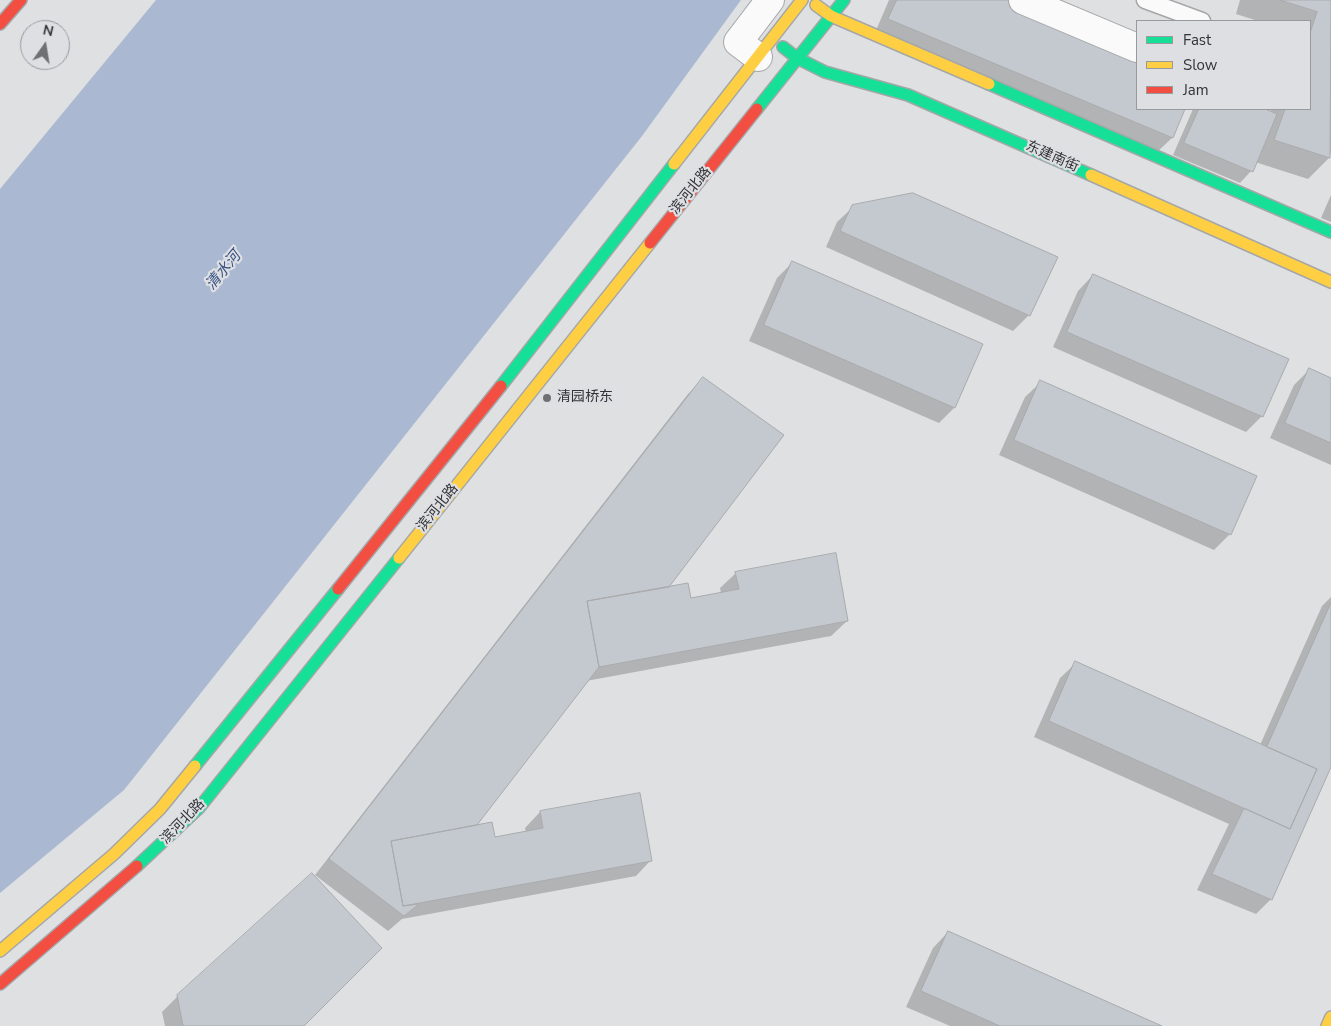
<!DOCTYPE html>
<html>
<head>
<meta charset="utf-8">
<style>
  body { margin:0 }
  #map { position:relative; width:1331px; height:1026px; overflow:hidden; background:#dee0e2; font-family:"Nunito Sans",sans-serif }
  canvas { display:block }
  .legend { position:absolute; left:1136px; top:20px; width:175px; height:90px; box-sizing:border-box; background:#dddfe3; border:1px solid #999a9d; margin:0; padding:6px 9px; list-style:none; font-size:15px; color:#323335 }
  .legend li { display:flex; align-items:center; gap:10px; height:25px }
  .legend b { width:25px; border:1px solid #999a9d }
  .north { position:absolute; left:20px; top:20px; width:50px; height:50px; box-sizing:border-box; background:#dddfe3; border:1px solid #999a9d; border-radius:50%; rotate:13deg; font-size:14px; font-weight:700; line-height:20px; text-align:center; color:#323335 }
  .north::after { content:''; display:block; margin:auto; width:18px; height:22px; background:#6e7072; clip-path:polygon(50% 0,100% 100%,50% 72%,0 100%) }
</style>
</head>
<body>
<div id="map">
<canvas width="1331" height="1026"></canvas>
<ul class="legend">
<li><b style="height:6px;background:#16e098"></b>Fast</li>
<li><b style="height:6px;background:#ffcf43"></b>Slow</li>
<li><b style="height:6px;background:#f24e42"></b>Jam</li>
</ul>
<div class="north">N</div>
</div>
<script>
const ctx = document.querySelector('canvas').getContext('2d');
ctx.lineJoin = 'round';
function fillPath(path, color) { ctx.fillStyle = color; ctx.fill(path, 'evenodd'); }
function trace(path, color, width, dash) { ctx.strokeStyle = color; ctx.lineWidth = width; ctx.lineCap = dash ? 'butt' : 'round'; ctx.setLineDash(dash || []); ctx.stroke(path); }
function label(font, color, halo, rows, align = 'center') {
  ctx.font = font + ' "Nunito Sans","Noto Sans SC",sans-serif'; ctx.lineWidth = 4.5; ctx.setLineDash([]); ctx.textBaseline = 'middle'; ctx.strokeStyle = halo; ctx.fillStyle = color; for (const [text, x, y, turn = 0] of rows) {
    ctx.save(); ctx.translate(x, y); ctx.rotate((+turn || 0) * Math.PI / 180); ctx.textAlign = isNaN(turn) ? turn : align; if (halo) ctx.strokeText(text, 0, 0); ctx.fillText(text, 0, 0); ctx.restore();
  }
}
fillPath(new Path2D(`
  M156,0H741L642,136L124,790L0,893V189Z`), '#aab8d1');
fillPath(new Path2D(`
  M889,0H1004L1137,56V109H1184L1172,138L1156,153L874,35Z
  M1240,0H1331V152L1329,158L1308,179L1255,162L1251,171L1240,183L1173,155L1193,109H1262L1270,112L1271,109H1310V21H1258L1236,14Z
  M1331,195V222L1321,218Z
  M853,207L1029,315L1013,331L826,247L837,222Z
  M792,263L954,408L939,423L749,341L777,278Z
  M1093,275L1262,416L1246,432L1053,347L1078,291Z
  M1309,370L1331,379V465L1270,438L1294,385Z
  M703,379L666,588L690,599L721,593L720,588L736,573L847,621L831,636L586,681L474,827L494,839L526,833L525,828L540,812L639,794L651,860L636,876L402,919L388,931L315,875L688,394Z
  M1041,382L1230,534L1214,550L999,455L1025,397Z
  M1331,597V764L1271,899L1256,914L1197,890L1229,824L1034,737L1060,678L1076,663L1260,745L1322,606Z
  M948,932L1157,1026H950L906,1007L933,948Z
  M178,996L302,1026H165L162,1012Z`), '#0003');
const building = new Path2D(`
  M897,0H1007L1137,54V109H1185L1173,138L888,19Z
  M1280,0H1331L1330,158L1274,140L1285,109H1310V33L1317,12Z
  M1199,109H1265L1277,114L1253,172L1184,143Z
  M913,193L1058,257L1030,316L840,231L852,205Z
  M792,261L983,344L955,408L764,325Z
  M1093,274L1289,359L1263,417L1067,332Z
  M1309,368L1331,378V443L1285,423Z
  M703,377L784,435L669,587L587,601L599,667L477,825L391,841L403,906L419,904L404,916L329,859Z
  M1040,380L1257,476L1231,535L1014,440Z
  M836,553L848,621L599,667L587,601L688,583L691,598L739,589L735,572Z
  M1331,603V767L1272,900L1212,874L1244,808L1290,829L1317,769L1267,747Z
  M1075,661L1317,769L1290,829L1049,721Z
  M640,793L652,861L403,906L391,841L492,822L495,837L543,828L540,811Z
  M312,873L382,948L304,1026H183L177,995Z
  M948,931L1162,1026H1000L921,991Z`);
fillPath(building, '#c4c9d0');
trace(building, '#a9aaab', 1);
const lane = new Path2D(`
  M1145,0L1202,21`);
const street = new Path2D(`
  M1023,0L1137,48
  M758,57L738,42L770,0`);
const fast = new Path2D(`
  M783,47L797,58L825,72L908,95L1091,175
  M989,84L1331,232
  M757,109L844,0
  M501,386L674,164
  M195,766L338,589
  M137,866L199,808L399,558`);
const slow = new Path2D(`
  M816,5L831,16L989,84
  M674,164L802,0
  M1091,175L1331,282
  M399,558L650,243
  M0,951L114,854L160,809L195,766
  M1327,1026L1331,1017`);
const jam = new Path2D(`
  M0,24L21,0
  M650,243L757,109
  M338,589L501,386
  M0,984L137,866`);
trace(lane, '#a5a6a8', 19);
trace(street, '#a5a6a8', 30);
trace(fast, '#a5a6a8', 14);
trace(slow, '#a5a6a8', 14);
trace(jam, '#a5a6a8', 14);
trace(lane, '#fafafb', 16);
trace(street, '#fafafb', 28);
trace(fast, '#16e098', 11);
trace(slow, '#ffcf43', 11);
trace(jam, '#f24e42', 11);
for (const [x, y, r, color] of [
  [547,398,5,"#6e7072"]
]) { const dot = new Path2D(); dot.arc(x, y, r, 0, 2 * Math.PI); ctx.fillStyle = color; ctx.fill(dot); trace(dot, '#dddfe3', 2); }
label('14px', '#323335', '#dddfe3', [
  ["东建南街",1052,157,24],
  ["滨河北路",691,191,-51],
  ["滨河北路",438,508,-51],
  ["滨河北路",183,822,-46]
]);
label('14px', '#323335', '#dddfe3', [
  ["清园桥东",557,398]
], 'left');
label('italic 15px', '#375181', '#dddfe3', [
  ["清水河",224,271,-50]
]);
</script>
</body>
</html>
